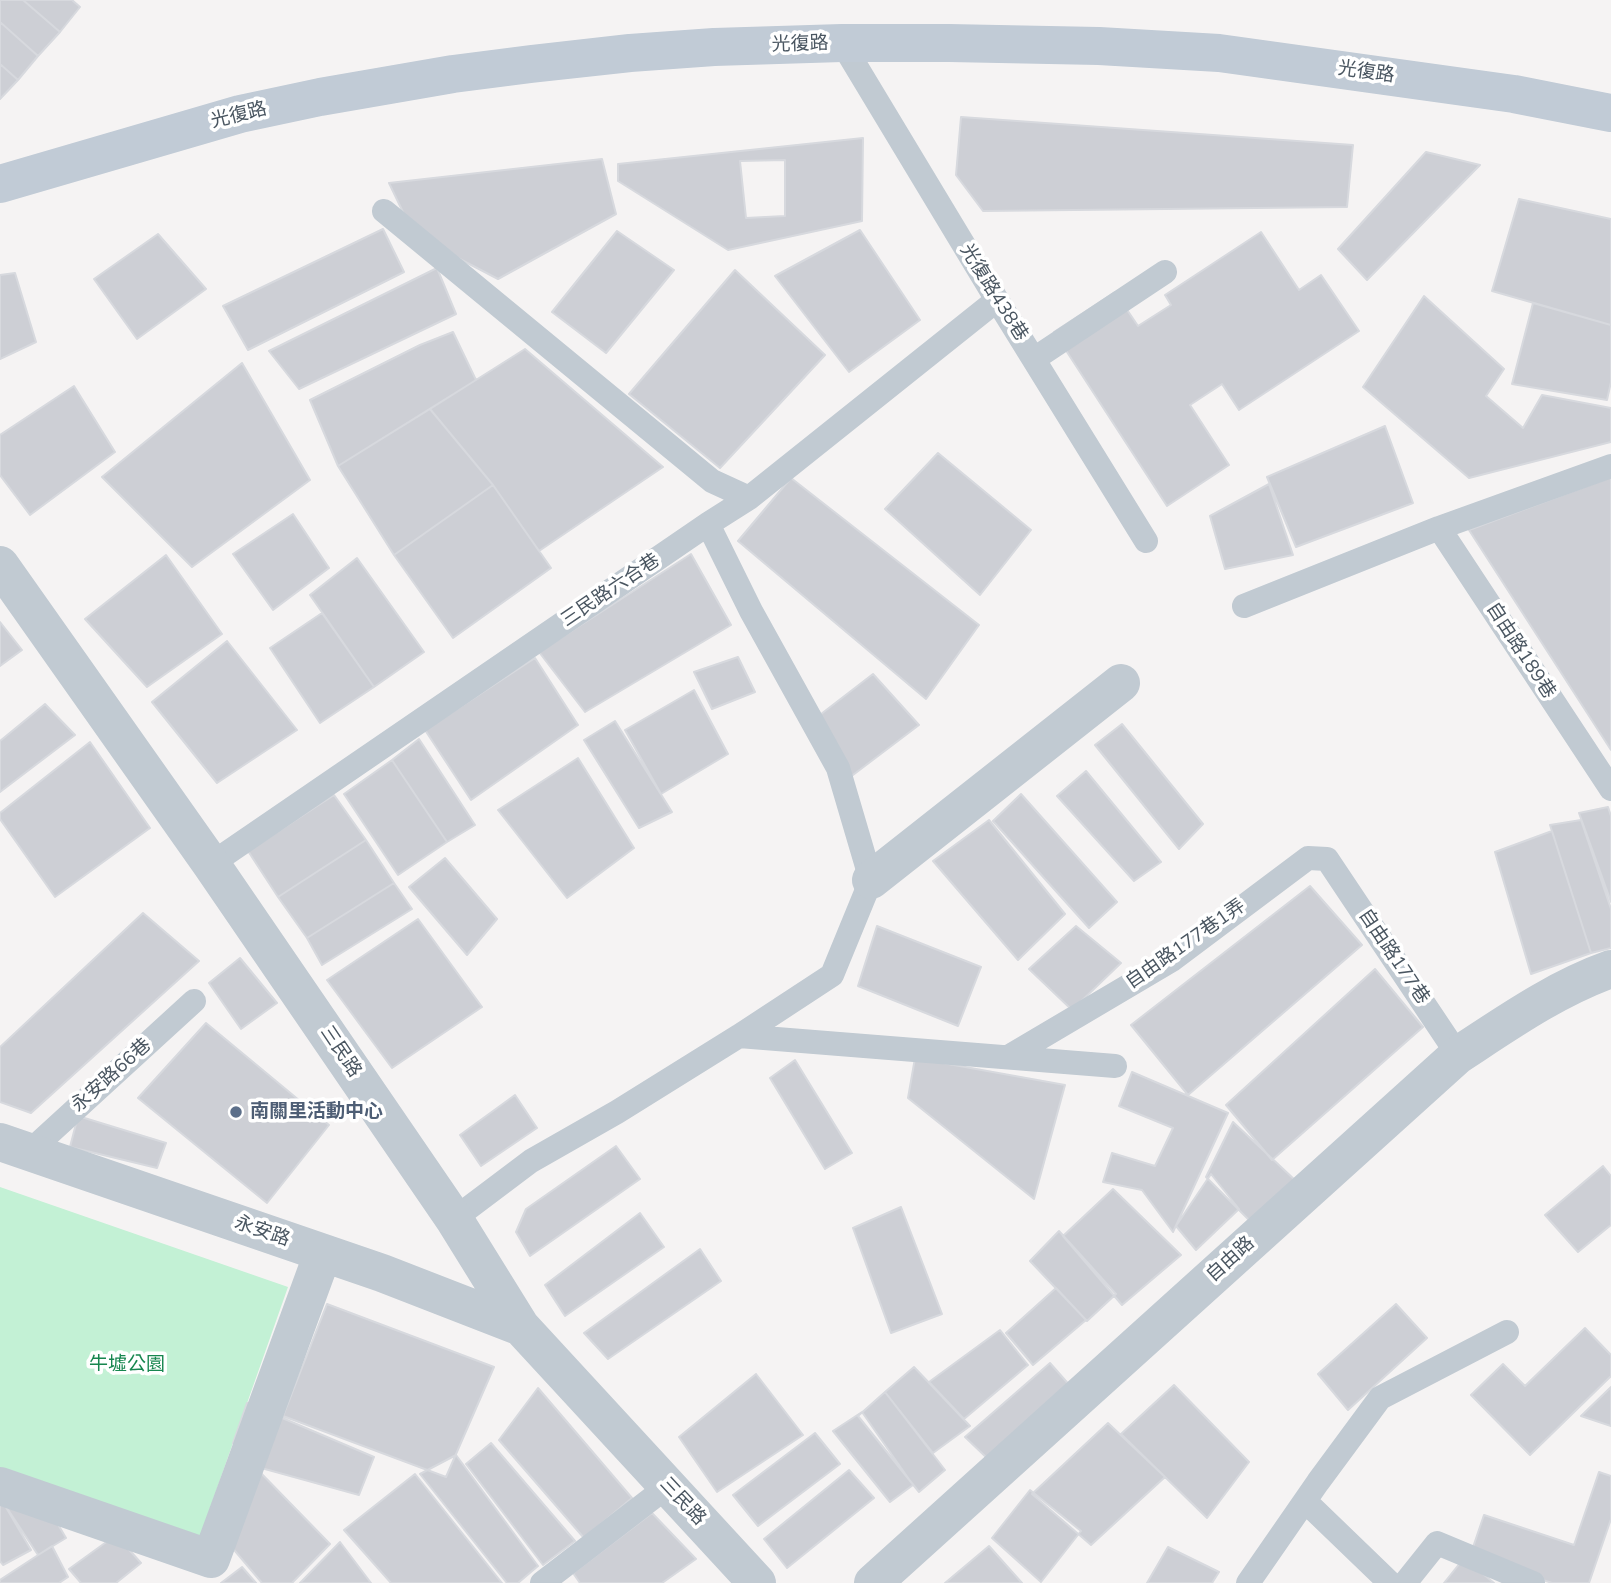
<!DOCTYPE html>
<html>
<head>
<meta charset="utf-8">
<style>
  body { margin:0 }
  canvas { display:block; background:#f5f3f3 }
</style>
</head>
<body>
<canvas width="1611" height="1583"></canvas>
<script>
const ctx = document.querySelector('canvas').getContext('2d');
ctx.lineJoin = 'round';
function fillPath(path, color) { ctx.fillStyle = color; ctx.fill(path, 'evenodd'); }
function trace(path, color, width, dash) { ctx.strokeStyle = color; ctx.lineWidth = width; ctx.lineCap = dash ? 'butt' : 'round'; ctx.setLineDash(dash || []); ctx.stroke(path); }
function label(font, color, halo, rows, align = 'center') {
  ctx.font = font + ' "Nunito Sans","Noto Sans TC",sans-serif'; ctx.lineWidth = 7; ctx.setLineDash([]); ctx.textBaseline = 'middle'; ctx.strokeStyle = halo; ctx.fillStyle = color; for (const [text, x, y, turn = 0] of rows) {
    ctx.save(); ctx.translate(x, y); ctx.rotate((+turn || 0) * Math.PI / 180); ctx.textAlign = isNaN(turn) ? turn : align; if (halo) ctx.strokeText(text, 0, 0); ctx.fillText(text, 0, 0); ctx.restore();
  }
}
fillPath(new Path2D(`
  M0,1187L288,1287L197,1545L0,1477Z`), '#c3f1d5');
const building = new Path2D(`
  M0,0H23L60,32L38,56L0,22Z
  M23,0H72L80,7L60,32Z
  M0,22L38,56L18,80L0,64Z
  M0,64L18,80L0,99Z
  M961,117L1353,145L1347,207L983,211L956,175Z
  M863,138L862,221L728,250L618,181V164Z
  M1426,152L1480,165L1367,280L1338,249Z
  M602,159L616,214L498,279L414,235L389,183Z
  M785,160V216L746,218L740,161Z
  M1519,199L1611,219V325L1492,291Z
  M383,229L404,272L248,350L223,306Z
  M860,230L920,320L849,372L775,276Z
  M617,231L674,270L606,353L552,312Z
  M1261,232L1299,290L1321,275L1359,331L1239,410L1222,384L1190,405L1229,465L1167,506L1054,332L1115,292L1138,326L1171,305L1165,295Z
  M158,234L206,289L137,339L94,279Z
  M437,268L456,314L299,389L269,351Z
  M735,270L825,355L720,468L629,394Z
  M15,273L36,342L0,359V275Z
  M1424,296L1504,369L1486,396L1523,428L1542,395L1611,408V442L1469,478L1363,387Z
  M1533,303L1611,325V382L1607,400L1512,384Z
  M453,332L476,380L338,466L310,400L420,345Z
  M525,349L663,467L539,551L493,485L430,409Z
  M242,363L310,480L192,567L102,477Z
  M74,386L115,452L30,515L0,475V435Z
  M430,409L493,485L394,555L338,466Z
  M1385,426L1413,503L1296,547L1267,477Z
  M938,453L1031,530L980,595L885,509Z
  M1611,477V750L1469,530Z
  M791,478L979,625L926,699L738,541Z
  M1269,484L1293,555L1225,569L1210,516Z
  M493,485L551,568L453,638L394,555Z
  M293,514L329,568L273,610L233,554Z
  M691,554L731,625L585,712L539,652Z
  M166,555L222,634L147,687L85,619Z
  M357,558L424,652L374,687L310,595Z
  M322,613L374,687L320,723L270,648Z
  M0,622L22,650L0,666Z
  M227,641L297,730L217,783L152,702Z
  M738,657L755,692L712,709L694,672Z
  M535,658L578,725L471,800L425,730Z
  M873,674L919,725L849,778L812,721Z
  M694,690L728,754L661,794L625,730Z
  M45,704L75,735L0,792V741Z
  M615,721L672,812L639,828L584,740Z
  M1122,724L1203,824L1179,849L1095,745Z
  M419,739L475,825L447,842L392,760Z
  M90,742L150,828L55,897L0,819V813Z
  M578,758L634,848L567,898L498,810Z
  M392,760L447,842L398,875L344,794Z
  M1086,771L1161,862L1134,881L1057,796Z
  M1021,794L1117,902L1089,928L993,821Z
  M334,795L366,840L278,897L248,851Z
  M1608,807L1611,816V902L1579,813Z
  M989,820L1065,914L1018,960L933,861Z
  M1581,820L1611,909V948L1591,953L1550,825Z
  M1552,831L1591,953L1531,974L1495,852Z
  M366,840L394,883L307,938L278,897Z
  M445,858L497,919L467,955L409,887Z
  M394,883L412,909L322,965L307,938Z
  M1310,886L1362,945L1188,1095L1131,1025Z
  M143,913L199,961L31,1113L0,1102V1047Z
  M418,919L482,1007L392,1068L327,980Z
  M877,926L981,967L958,1026L858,986Z
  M1076,926L1121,963L1072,1010L1029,969Z
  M240,958L277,1003L241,1029L209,983Z
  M1375,969L1423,1027L1272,1160L1226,1105Z
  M206,1023L329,1125L267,1203L138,1098Z
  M915,1058L1065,1085L1034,1199L908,1098Z
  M795,1060L852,1153L825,1169L770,1078Z
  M1132,1072L1228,1113L1173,1232L1142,1190L1103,1182L1112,1153L1155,1166L1173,1128L1119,1106Z
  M515,1095L537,1128L481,1166L460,1135Z
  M78,1116L166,1143L157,1168L70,1147Z
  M1233,1122L1296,1181L1252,1223L1206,1177Z
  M616,1146L640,1179L530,1256L516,1232L526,1209Z
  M1603,1166L1611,1176V1225L1578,1252L1545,1215Z
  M1211,1174L1239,1209L1196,1250L1176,1226Z
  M1113,1189L1181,1255L1122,1305L1063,1236Z
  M901,1207L942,1314L891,1333L853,1228Z
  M640,1213L664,1247L565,1316L545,1285Z
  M1059,1231L1116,1294L1087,1321L1030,1261Z
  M700,1249L721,1281L608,1359L584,1333Z
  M1056,1288L1086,1320L1033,1365L1006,1333Z
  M327,1304L494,1367L446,1477L283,1416Z
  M1396,1304L1427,1338L1348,1410L1318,1374Z
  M1585,1328L1611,1355V1376L1530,1455L1471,1395L1503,1364L1525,1386Z
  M1000,1330L1028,1365L964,1419L929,1382Z
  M1050,1363L1072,1388L988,1459L965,1437Z
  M914,1367L970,1426L933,1453L885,1392Z
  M756,1374L803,1435L717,1492L679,1437Z
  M1174,1385L1249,1462L1207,1518L1121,1434Z
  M1611,1387V1426L1581,1416Z
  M538,1388L632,1498L584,1538L499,1440Z
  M885,1392L945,1470L919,1492L858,1416Z
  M247,1403L374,1457L359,1495L254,1466L233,1443Z
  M862,1412L913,1485L890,1502L833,1431Z
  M1108,1423L1165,1477L1091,1545L1032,1494Z
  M815,1433L840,1464L758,1526L733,1495Z
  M491,1443L575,1541L543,1565L466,1464Z
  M456,1455L538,1566L518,1583H507L420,1474Z
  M254,1466L330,1544L292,1583H262L213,1525Z
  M849,1470L874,1498L787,1568L764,1539Z
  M1599,1472L1611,1476V1519L1589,1583H1552L1470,1556L1484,1515L1574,1545Z
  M415,1474L502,1583H391L344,1530Z
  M36,1487L66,1538L38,1555L3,1502Z
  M1030,1490L1081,1531L1041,1582L992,1538Z
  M0,1497L31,1550L3,1565L0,1561Z
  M652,1513L696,1559L662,1583H580L573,1573Z
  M116,1535L141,1563L116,1583H81L69,1569Z
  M340,1542L371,1583H300Z
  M52,1546L68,1577L59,1583H0V1580Z
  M989,1546L1022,1583H945Z
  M1168,1547L1219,1572L1212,1583H1147Z
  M1464,1558L1494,1583H1444Z
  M242,1567L256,1583H221Z`);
fillPath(building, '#cdcfd5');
trace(building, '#d7d9de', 2);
trace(new Path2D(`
  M842,43L997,300L1146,541
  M384,211L712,481L749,498
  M1034,359L1165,272
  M1439,528L1611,789
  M1244,606L1439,528L1611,466
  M211,864L708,524L749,498L997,300
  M739,1036L1115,1066
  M1008,1057L1172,960L1308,858L1327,859L1458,1055
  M30,1151L194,1001
  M454,1219L531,1161L617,1112L739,1036L832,975L871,880L838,768L751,611L708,524
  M1305,1501L1390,1583
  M542,1583L668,1486
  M1248,1583L1318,1482L1380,1398L1507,1332
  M1405,1583L1437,1543L1533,1583`), '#c1cad2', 24);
trace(new Path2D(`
  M0,565L211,864L454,1219L521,1327L757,1583
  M871,880L1121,683
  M0,1142L382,1273L521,1327
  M0,1486L211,1559L323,1253
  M873,1583L1458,1055C1507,1023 1555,989 1611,969`), '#c1cad2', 38);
trace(new Path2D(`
  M0,184L240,114L320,97L453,74L531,64L630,53L714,47L842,43H949L1099,46L1219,53L1514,94L1611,113`), '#c1cbd6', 38);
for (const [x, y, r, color] of [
  [236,1112,7,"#5c6f8a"]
]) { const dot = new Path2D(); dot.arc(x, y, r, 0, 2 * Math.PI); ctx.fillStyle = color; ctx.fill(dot); trace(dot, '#fff', 2.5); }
label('19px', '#4a5661', '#fff', [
  ["光復路",800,45,-2],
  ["光復路",1366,73,8],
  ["光復路",239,116,-14],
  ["光復路438巷",993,293,58],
  ["三民路六合巷",611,591,-34],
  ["自由路189巷",1520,651,57],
  ["自由路177巷1弄",1186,945,-35],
  ["自由路177巷",1393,957,56],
  ["三民路",340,1052,56],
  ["永安路66巷",112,1076,-42],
  ["永安路",262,1232,19],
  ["自由路",1231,1260,-42],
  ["三民路",682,1502,47]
]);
label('bold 19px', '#4e5e75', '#fff', [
  ["南關里活動中心",250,1112]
], 'left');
label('19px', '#17864f', '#fff', [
  ["牛墟公園",127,1365]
]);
</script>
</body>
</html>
